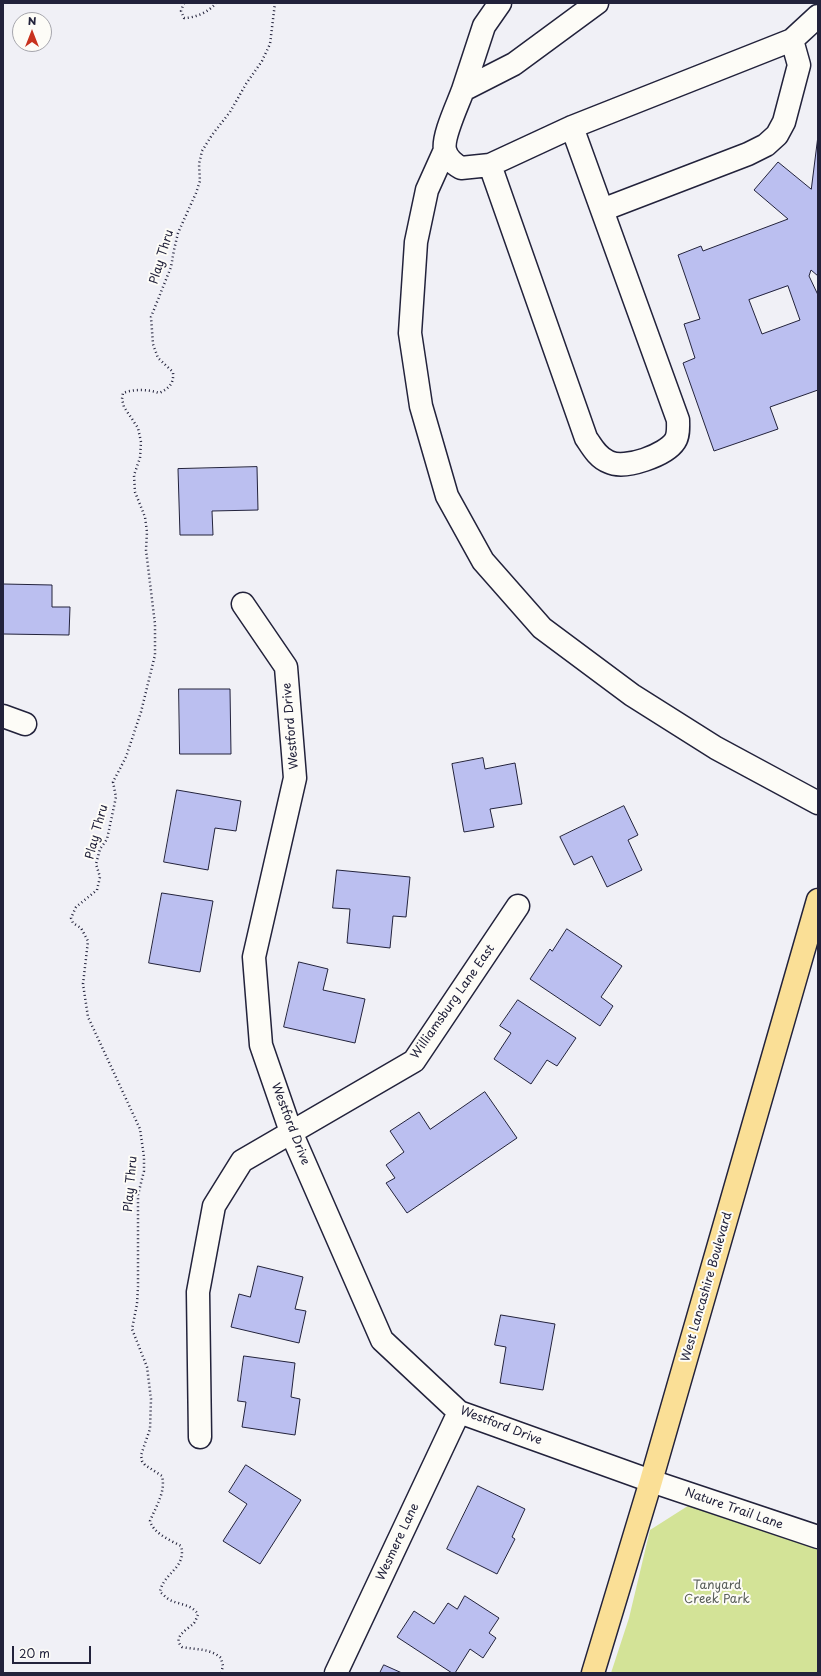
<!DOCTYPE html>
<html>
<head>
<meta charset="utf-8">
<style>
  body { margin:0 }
  #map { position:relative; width:821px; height:1676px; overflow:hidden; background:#f0f0f6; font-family:"Playpen Sans",sans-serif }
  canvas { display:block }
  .frame { position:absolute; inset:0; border:4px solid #22223b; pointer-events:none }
  .north { position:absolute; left:12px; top:12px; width:40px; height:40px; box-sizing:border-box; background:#fdfcf7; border:1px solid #a5a5ac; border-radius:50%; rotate:0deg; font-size:11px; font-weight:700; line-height:16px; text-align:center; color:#22223b }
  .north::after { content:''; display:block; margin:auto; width:14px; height:18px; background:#c8321e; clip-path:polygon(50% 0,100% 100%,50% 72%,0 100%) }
  .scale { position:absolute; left:12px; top:1646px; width:79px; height:18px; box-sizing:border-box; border:2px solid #22223b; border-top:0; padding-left:5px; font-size:12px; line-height:14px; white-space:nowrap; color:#22223b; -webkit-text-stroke:3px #fdfcf7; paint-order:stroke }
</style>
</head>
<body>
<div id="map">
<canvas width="821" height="1676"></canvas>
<div class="frame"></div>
<div class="north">N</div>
<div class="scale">20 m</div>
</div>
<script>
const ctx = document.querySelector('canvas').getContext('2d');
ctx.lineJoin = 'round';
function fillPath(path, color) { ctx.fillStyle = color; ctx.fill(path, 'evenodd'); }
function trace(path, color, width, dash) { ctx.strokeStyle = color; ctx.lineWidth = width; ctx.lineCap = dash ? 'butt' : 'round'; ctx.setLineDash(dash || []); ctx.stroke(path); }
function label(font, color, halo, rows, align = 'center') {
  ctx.font = font + ' "Playpen Sans",sans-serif'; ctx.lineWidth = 4; ctx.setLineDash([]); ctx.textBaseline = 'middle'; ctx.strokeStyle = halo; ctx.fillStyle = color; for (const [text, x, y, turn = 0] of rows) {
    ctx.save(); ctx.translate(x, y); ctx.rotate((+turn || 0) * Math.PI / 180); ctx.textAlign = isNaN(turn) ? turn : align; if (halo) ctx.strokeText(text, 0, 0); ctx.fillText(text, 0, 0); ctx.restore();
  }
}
fillPath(new Path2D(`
  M694,1502L818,1541V1673H611L629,1618L650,1530Z`), '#d3e397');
const building = new Path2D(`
  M818,136V276L811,270L809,276L818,295V390L770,407L778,429L714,451L683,363L695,358L684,324L700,319L678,255L701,246L703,251L788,219L754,190L778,162L811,189ZM788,286L800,320L762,334L749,300Z
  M257,467L258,510L212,511L213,535H180L178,469Z
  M3,584L52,585V607H70L69,635L3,634Z
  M179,689H230L231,754H180Z
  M483,758L485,769L515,763L522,804L490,809L494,827L464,832L452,764Z
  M177,790L241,801L236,831L215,828L208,870L164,862Z
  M624,806L638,835L628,840L642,870L607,887L592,856L574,865L560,837Z
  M337,870L410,877L406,917L393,916L390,948L347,943L350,909L333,908Z
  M162,893L213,901L200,972L149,963Z
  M567,929L622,966L601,997L613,1006L600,1026L530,979L550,949L552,951Z
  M299,962L328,969L323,990L365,999L355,1043L284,1027Z
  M518,1000L576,1038L557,1066L547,1060L531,1084L494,1059L511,1033L500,1026Z
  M485,1092L517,1138L407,1213L386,1183L395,1178L386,1165L404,1152L390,1131L419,1112L430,1129Z
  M258,1266L303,1277L295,1309L306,1311L299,1343L231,1327L239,1294L250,1297Z
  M501,1315L555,1324L543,1390L500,1383L506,1347L495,1345Z
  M244,1356L295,1363L291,1397L300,1399L295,1435L242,1427L246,1402L238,1401Z
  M246,1465L301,1500L260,1564L223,1541L247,1504L229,1492Z
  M478,1486L525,1509L512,1537L515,1539L497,1574L447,1549Z
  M465,1596L499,1618L489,1633L496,1638L483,1658L470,1649L455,1673H452L397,1637L414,1611L434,1624L448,1603L457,1609Z
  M384,1665L402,1673H380Z`);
fillPath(building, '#bbbff0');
trace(building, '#22223b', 1);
const minor = new Path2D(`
  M500,3L484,26L463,90L514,64L597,3
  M463,90C458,104 442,137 445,150C447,159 454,164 461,168L490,165
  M572,127L602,210L748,154L766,145L777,135L784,122L799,65L792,40
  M445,150L427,190L416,242L410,333L421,406L447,496L483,561L542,628L632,695L716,748L818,803
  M602,210L678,420C678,426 679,435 675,441C666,455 625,470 609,462C598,458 592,447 586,438L490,165L572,127L792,40L818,16
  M243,604L286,667L295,778L254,957L261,1045L291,1132L382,1340L459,1412L651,1481L818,1537
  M3,716L25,724
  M200,1437L198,1292L214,1206L242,1161L414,1061L518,906
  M336,1673L459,1412`);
const major = new Path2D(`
  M593,1673L651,1481L818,900`);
trace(minor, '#22223b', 25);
trace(major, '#22223b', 25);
trace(new Path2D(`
  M184,3L181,11L184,18C195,18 209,12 216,3
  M221,1673L223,1666L221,1658C210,1648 196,1650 182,1647C172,1637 187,1630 194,1623C196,1620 197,1617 198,1614C191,1604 180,1605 170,1600C166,1598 163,1594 160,1592C163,1573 187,1568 181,1546C170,1540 154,1534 150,1521C156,1506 166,1492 162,1476L145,1465L142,1461L141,1455L150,1429L151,1399L147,1367L132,1329L137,1304L138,1287V1195L144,1171V1157L140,1129L88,1017L83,984L88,941L81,928L73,923L71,918L76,907L97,890L100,877L96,864L100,849L107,839L116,797L113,782L126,757L141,712L155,655V624L146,550L147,532L145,517L135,492L134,475L140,458L141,442L138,428L124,407L122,399L123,393C134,389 148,389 159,393C170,388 174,383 173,372L158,358L153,344L151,317L171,267L174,250L178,233L196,193L200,181L199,164L202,151L212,135L230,112L246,84L262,61L270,44L275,3`), '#22223b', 2.5, [1, 3]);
trace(minor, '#fdfcf7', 22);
trace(major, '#fadf96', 22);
label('12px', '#22223b', '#fdfcf7', [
  ["Play Thru",162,257,-73],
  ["Westford Drive",291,726,-95],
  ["Play Thru",97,832,-75],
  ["Williamsburg Lane East",453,1002,-55],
  ["Westford Drive",290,1124,69],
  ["Play Thru",131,1184,-85],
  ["West Lancashire Boulevard",707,1287,-74],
  ["Westford Drive",501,1426,21],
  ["Nature Trail Lane",734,1509,19],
  ["Wesmere Lane",398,1542,-65]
]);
label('12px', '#575c57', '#fdfcf7', [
  ["Tanyard",717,1586],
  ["Creek Park",717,1600]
]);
</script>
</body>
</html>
